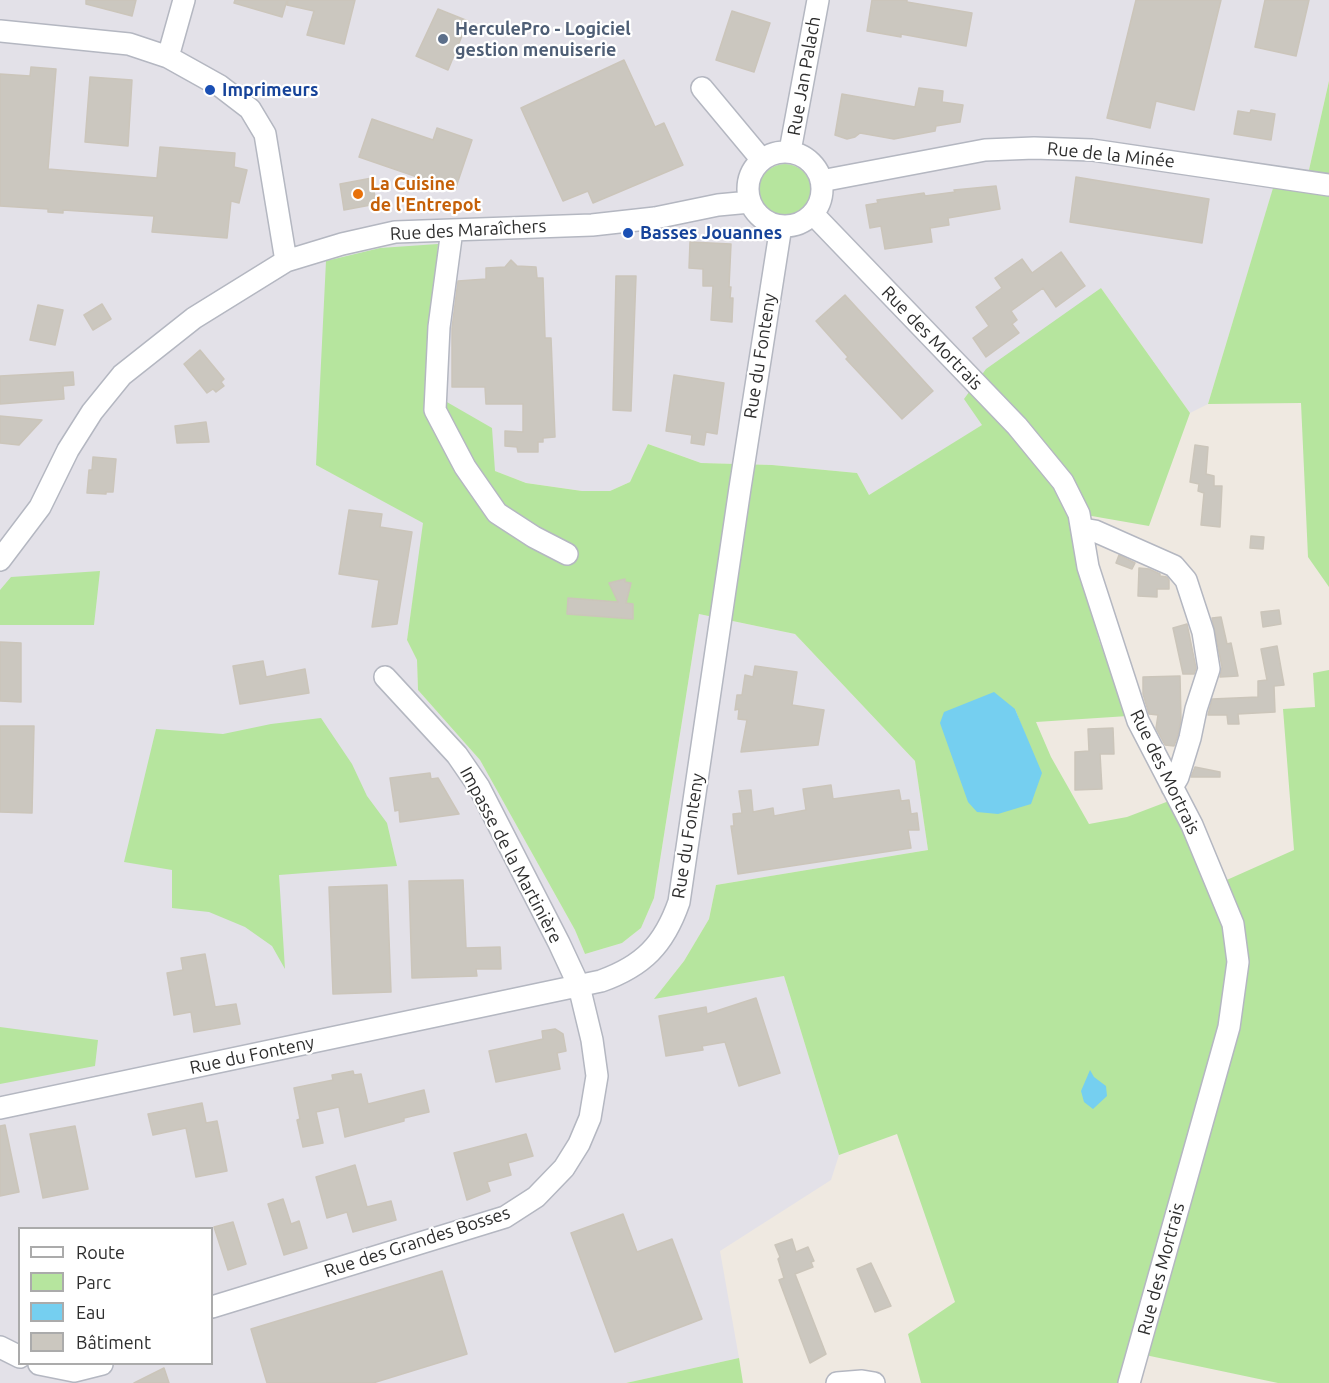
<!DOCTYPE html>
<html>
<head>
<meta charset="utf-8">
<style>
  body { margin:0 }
  #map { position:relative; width:1329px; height:1383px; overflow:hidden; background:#efe9e1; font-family:Ubuntu,sans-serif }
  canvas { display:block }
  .legend { position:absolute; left:18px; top:1227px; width:195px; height:138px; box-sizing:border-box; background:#fff; border:2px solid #ababab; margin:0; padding:8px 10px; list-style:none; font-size:18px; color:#2e2e2e }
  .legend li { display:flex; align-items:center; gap:12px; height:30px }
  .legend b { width:30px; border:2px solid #ababab }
</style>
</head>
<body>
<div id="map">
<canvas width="1329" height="1383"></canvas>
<ul class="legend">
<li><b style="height:8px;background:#fff"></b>Route</li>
<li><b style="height:16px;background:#b6e59e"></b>Parc</li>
<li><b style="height:16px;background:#75cff0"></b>Eau</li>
<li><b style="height:16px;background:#cbc7bf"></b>Bâtiment</li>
</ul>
</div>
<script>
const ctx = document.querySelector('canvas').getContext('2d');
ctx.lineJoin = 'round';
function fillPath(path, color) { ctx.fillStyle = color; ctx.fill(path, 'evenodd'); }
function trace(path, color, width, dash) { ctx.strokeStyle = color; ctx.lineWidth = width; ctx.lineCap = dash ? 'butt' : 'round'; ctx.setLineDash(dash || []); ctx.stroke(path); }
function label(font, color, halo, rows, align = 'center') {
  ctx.font = font + ' Ubuntu,sans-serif'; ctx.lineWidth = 4.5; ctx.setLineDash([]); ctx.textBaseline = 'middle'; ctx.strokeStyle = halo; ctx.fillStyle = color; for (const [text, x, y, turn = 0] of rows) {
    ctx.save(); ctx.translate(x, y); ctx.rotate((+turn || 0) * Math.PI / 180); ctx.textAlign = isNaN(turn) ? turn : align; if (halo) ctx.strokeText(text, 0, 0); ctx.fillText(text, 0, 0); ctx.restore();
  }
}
fillPath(new Path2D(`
  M0,0H1329V81L1304,192L1273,189L1208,404L1190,413L1101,288L983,425L869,495L857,473L772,465L701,463L648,444L630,482L610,491H582L526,483L495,471L316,465L424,523L407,640L417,660L418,690L480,760L575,930L585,954L622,943L641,928L654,898L699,614L795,634L915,761L928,850L716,885L709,919L684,961L655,998L784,976L839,1155L831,1180L720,1251L739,1358L626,1383H0ZM20,1228H212V1364H20Z`), '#e3e1e8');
fillPath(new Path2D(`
  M1329,81V587L1308,557L1301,403L1208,404L1273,188L1304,192Z
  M759 190a26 26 0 1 1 52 0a26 26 0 1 1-52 0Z
  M438,244L426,390L492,428L495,471L526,483L582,491H610L630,482L648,444L701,463L772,465L857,473L869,495L982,425L964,399L986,369L1101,288L1190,413L1149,526L1086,515L1075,549L1099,640L1128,716L1036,722L1051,757L1089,824L1127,817L1169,801L1211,887L1294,850L1283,709L1315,707L1313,673L1329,670V1383H1278L1131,1352L1123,1383H921L908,1334L955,1302L897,1134L839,1155L784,976L654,999L684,961L709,919L716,885L928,850L915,761L795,634L699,614L654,898L641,928L622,943L585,954L575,930L480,760L418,690L417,660L407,640L423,523L316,465L326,261L380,248ZM1015,709L1027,740L1031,804Z
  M100,571L94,625H0V590L11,577Z
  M321,718L352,764L367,796L387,823L397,866L279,875L285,969L272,946L245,927L209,912L172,908V870L124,862L156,729L223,734L271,724Z
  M0,1027L98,1040L95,1066L0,1084Z
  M739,1358L743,1383H626Z`), '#b6e59e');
fillPath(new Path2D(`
  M994,692L1015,709L1042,773L1031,804L998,814L977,812L968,802L940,723L944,712Z
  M1090,1070L1094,1077L1106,1086L1107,1096L1093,1109L1084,1102L1081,1091Z`), '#75cff0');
const building = new Path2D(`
  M86,0H136L132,16L86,4Z
  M235,0H287L282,17L234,3Z
  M288,0H355L344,44L307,35L314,11L287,5Z
  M872,0H907V2L972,13L966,46L901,34V37L867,31Z
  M1136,0H1221L1194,110L1156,101L1150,128L1107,118Z
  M1265,0H1309L1296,56L1255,47Z
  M438,9L468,21L448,70L416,56Z
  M732,11L770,23L754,72L716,60Z
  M624,60L655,127L664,123L683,165L593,203L588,191L563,201L521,108Z
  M31,67L56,69L48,169L157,178L160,147L235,153L234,167L247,170L239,203L231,201L227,238L152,232L154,216L63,210V213L48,212V209L0,206V74L30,76Z
  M90,77L132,80L128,146L85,142Z
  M919,88L943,91L942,102L963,105L960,122L936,126L935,131L894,139L860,133L855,137L847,139L835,135L842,94L915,107Z
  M1251,110L1275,114L1271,140L1234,134L1238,111L1250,113Z
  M372,119L433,140L437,128L472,140L455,190L359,157Z
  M1076,177L1209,199L1202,243L1070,222Z
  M372,178L376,204L344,210L340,184Z
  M996,186L1000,209L948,218L949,225L930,228L932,242L885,249L881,226L870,228L866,205L878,203L877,200L924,193L925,196L955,192L954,190Z
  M690,242L731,244L729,287H731L730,298H733L732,322L711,320L713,286H703V269L689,268Z
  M1061,252L1085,286L1056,307L1043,288L1011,311L1017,320L1012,324L1019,333L986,357L973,338L989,326L976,307L1002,288L995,278L1022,259L1032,273Z
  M511,260L517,266L536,267L537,278H543L545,338H551L555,437L543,438V442H538V452H518L517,447L505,446V431L523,432V404H486L485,387H452V328L458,281L486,279V268L505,267Z
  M616,276H636L631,411L613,410Z
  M845,295L933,391L902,419L846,359L848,357L816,321Z
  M102,304L111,319L93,330L84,315Z
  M38,305L63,310L55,345L30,340Z
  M200,350L224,379L221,382L224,386L216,392L213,389L207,393L184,364Z
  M73,372L74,385L63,386L64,399L0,404V376Z
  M674,375L724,383L717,434L706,432L704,445L691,443L692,435L666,431Z
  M0,416L42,420L19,445L0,443Z
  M206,422L209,442L177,443L175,426Z
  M1195,445L1208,447L1206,474L1214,476V486H1222L1220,527L1201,525L1204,493L1198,491L1199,484L1190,482Z
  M93,457L116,459L113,492H106V494L87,493L89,470H92Z
  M349,510L382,514L380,527L412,532L397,624L372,627L379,580L339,574Z
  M1251,536L1264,537L1263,549L1250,548Z
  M1119,555L1135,563L1132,569L1116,563Z
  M1139,568L1149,569L1160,574V576L1167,577L1169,580V589H1157V597L1138,596Z
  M625,579V582L631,583L626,603L633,604V619L567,614L568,598L618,602L609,583Z
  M1279,610L1281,624L1263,627L1261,612Z
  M1221,617L1227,644L1231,643L1238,676L1220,677L1222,667L1212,618Z
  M1187,624L1196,668L1194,674H1183L1173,628Z
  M0,642L21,643V702L0,701Z
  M1277,646L1284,685L1274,686L1275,712L1238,714L1239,724H1228L1227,715H1208L1212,699L1258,697V681L1267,680L1261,649Z
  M263,661L266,677L305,669L309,693L240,704L233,666Z
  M755,666L797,672L792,705L824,710L818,745L741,752L747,720L738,719L739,709L735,710L737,695H742L745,675L753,677Z
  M1180,676L1181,720L1178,735L1174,746L1165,745L1156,728L1158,715L1149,714L1143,694V677Z
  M0,726H34L32,813L0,812Z
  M1113,728L1114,754H1100L1102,789L1075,790V752L1089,751L1088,729Z
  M1195,767L1220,772V777H1191Z
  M430,773L431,779L438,778L459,814L400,822L399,810L395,811L390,778Z
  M831,785L833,799L899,790L901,801L909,800L911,814L917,813L919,830H908L911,848L738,874L731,826H734L733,814L742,813L739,791L751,790L753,812L773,808L774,816L806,810L803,789Z
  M463,880L466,948L500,947L501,969H476L477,976L412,978L409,881Z
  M387,885L391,992L333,994L329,887Z
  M205,954L215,1007L236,1004L240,1024L194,1032L191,1012L174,1015L167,973L183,970L181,958Z
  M756,998L780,1073L739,1086L725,1042L702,1046L703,1050L666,1056L659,1016L706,1007L707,1014Z
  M555,1029L563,1034L566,1051L557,1053L560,1069L496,1082L489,1051L543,1039L542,1031Z
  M353,1071L354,1075L361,1074L368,1104L424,1090L429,1112L404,1118V1121L345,1137L339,1107L316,1112L323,1143L303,1147L297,1120L300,1119L294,1088L333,1080L332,1075Z
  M202,1103L206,1123L217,1121L227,1171L196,1177L186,1128L153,1135L148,1114Z
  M5,1125L19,1192L0,1196V1126Z
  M75,1126L88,1189L43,1198L30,1134Z
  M526,1134L533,1156L508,1163L511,1175L487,1182L490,1191L467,1200L454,1153Z
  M355,1165L367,1207L391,1201L396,1220L353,1232L347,1212L327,1218L316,1177Z
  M283,1199L291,1224L299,1221L307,1248L284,1255L268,1204Z
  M623,1214L637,1252L672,1239L702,1319L615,1352L571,1233Z
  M233,1222L246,1264L228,1270L214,1227Z
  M792,1239L796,1252L808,1247L814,1261L811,1262L813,1267L795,1274L826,1354L810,1363L779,1280L784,1278L778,1259L780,1257L775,1245Z
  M871,1263L891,1306L875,1312L857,1269Z
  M442,1271L467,1354L373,1383H267L251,1329Z
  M164,1368L169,1383H134Z`);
fillPath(building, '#cbc7bf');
trace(building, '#cbc5ba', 1.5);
const minor = new Path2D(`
  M0,31L129,44L168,57L220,86L250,109L265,134L286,261
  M168,57L184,0
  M702,88L762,160
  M790,151L818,0
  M748 189a37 37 0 1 1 74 0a37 37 0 1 1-74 0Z
  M821,181L985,150L1034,148L1092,150L1329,185
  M813,214L1017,426L1063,482L1079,514L1088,567L1138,721L1192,825L1233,924L1238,962L1229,1027L1129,1383
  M452,230L439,327L435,410L465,467L497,513L534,537L567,554
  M1083,529L1095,531L1174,566L1186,580L1203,632L1209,669L1196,709L1190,738L1178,777L1172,787
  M0,560L40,507L68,450L92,412L122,375L194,318L286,261L342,244L395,232L592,225L655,218L718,205L750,202
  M0,1108L601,981C643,966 664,945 679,902L740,488L781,226
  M212,1307L505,1217L536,1197L564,1168L579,1144L590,1118L597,1076L592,1040L579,986L559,943L479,787L457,755L385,677
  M0,1347L20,1357
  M39,1364L74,1371L102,1364
  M837,1383L862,1381L874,1383`);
trace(minor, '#b4b7c1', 24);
trace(minor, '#fff', 21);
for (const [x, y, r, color] of [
  [443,39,6,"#5c6f8a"],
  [210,90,6,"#1a4fb4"],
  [358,194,6,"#e8710a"],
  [628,233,6,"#1a4fb4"]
]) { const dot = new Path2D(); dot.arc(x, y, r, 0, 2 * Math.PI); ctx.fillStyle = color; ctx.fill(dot); trace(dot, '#fff', 2); }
label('bold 18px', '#4e5e75', '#fff', [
  ["HerculePro - Logiciel",455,29],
  ["gestion menuiserie",455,50]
], 'left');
label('18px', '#2e2e2e', '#fff', [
  ["Rue Jan Palach",804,76,-80],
  ["Rue de la Minée",1111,155,6],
  ["Rue des Maraîchers",468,230,-3],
  ["Rue des Mortrais",932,338,46],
  ["Rue du Fonteny",760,356,-81],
  ["Rue des Mortrais",1165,772,64],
  ["Rue du Fonteny",688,836,-81],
  ["Impasse de la Martinière",511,855,62],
  ["Rue du Fonteny",252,1055,-12],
  ["Rue des Grandes Bosses",417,1242,-18],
  ["Rue des Mortrais",1161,1269,-75]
]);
label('bold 18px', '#164399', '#fff', [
  ["Imprimeurs",222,90],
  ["Basses Jouannes",640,233]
], 'left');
label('bold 18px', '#c56008', '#fff', [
  ["La Cuisine",370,184],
  ["de l'Entrepot",370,205]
], 'left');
</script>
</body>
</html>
